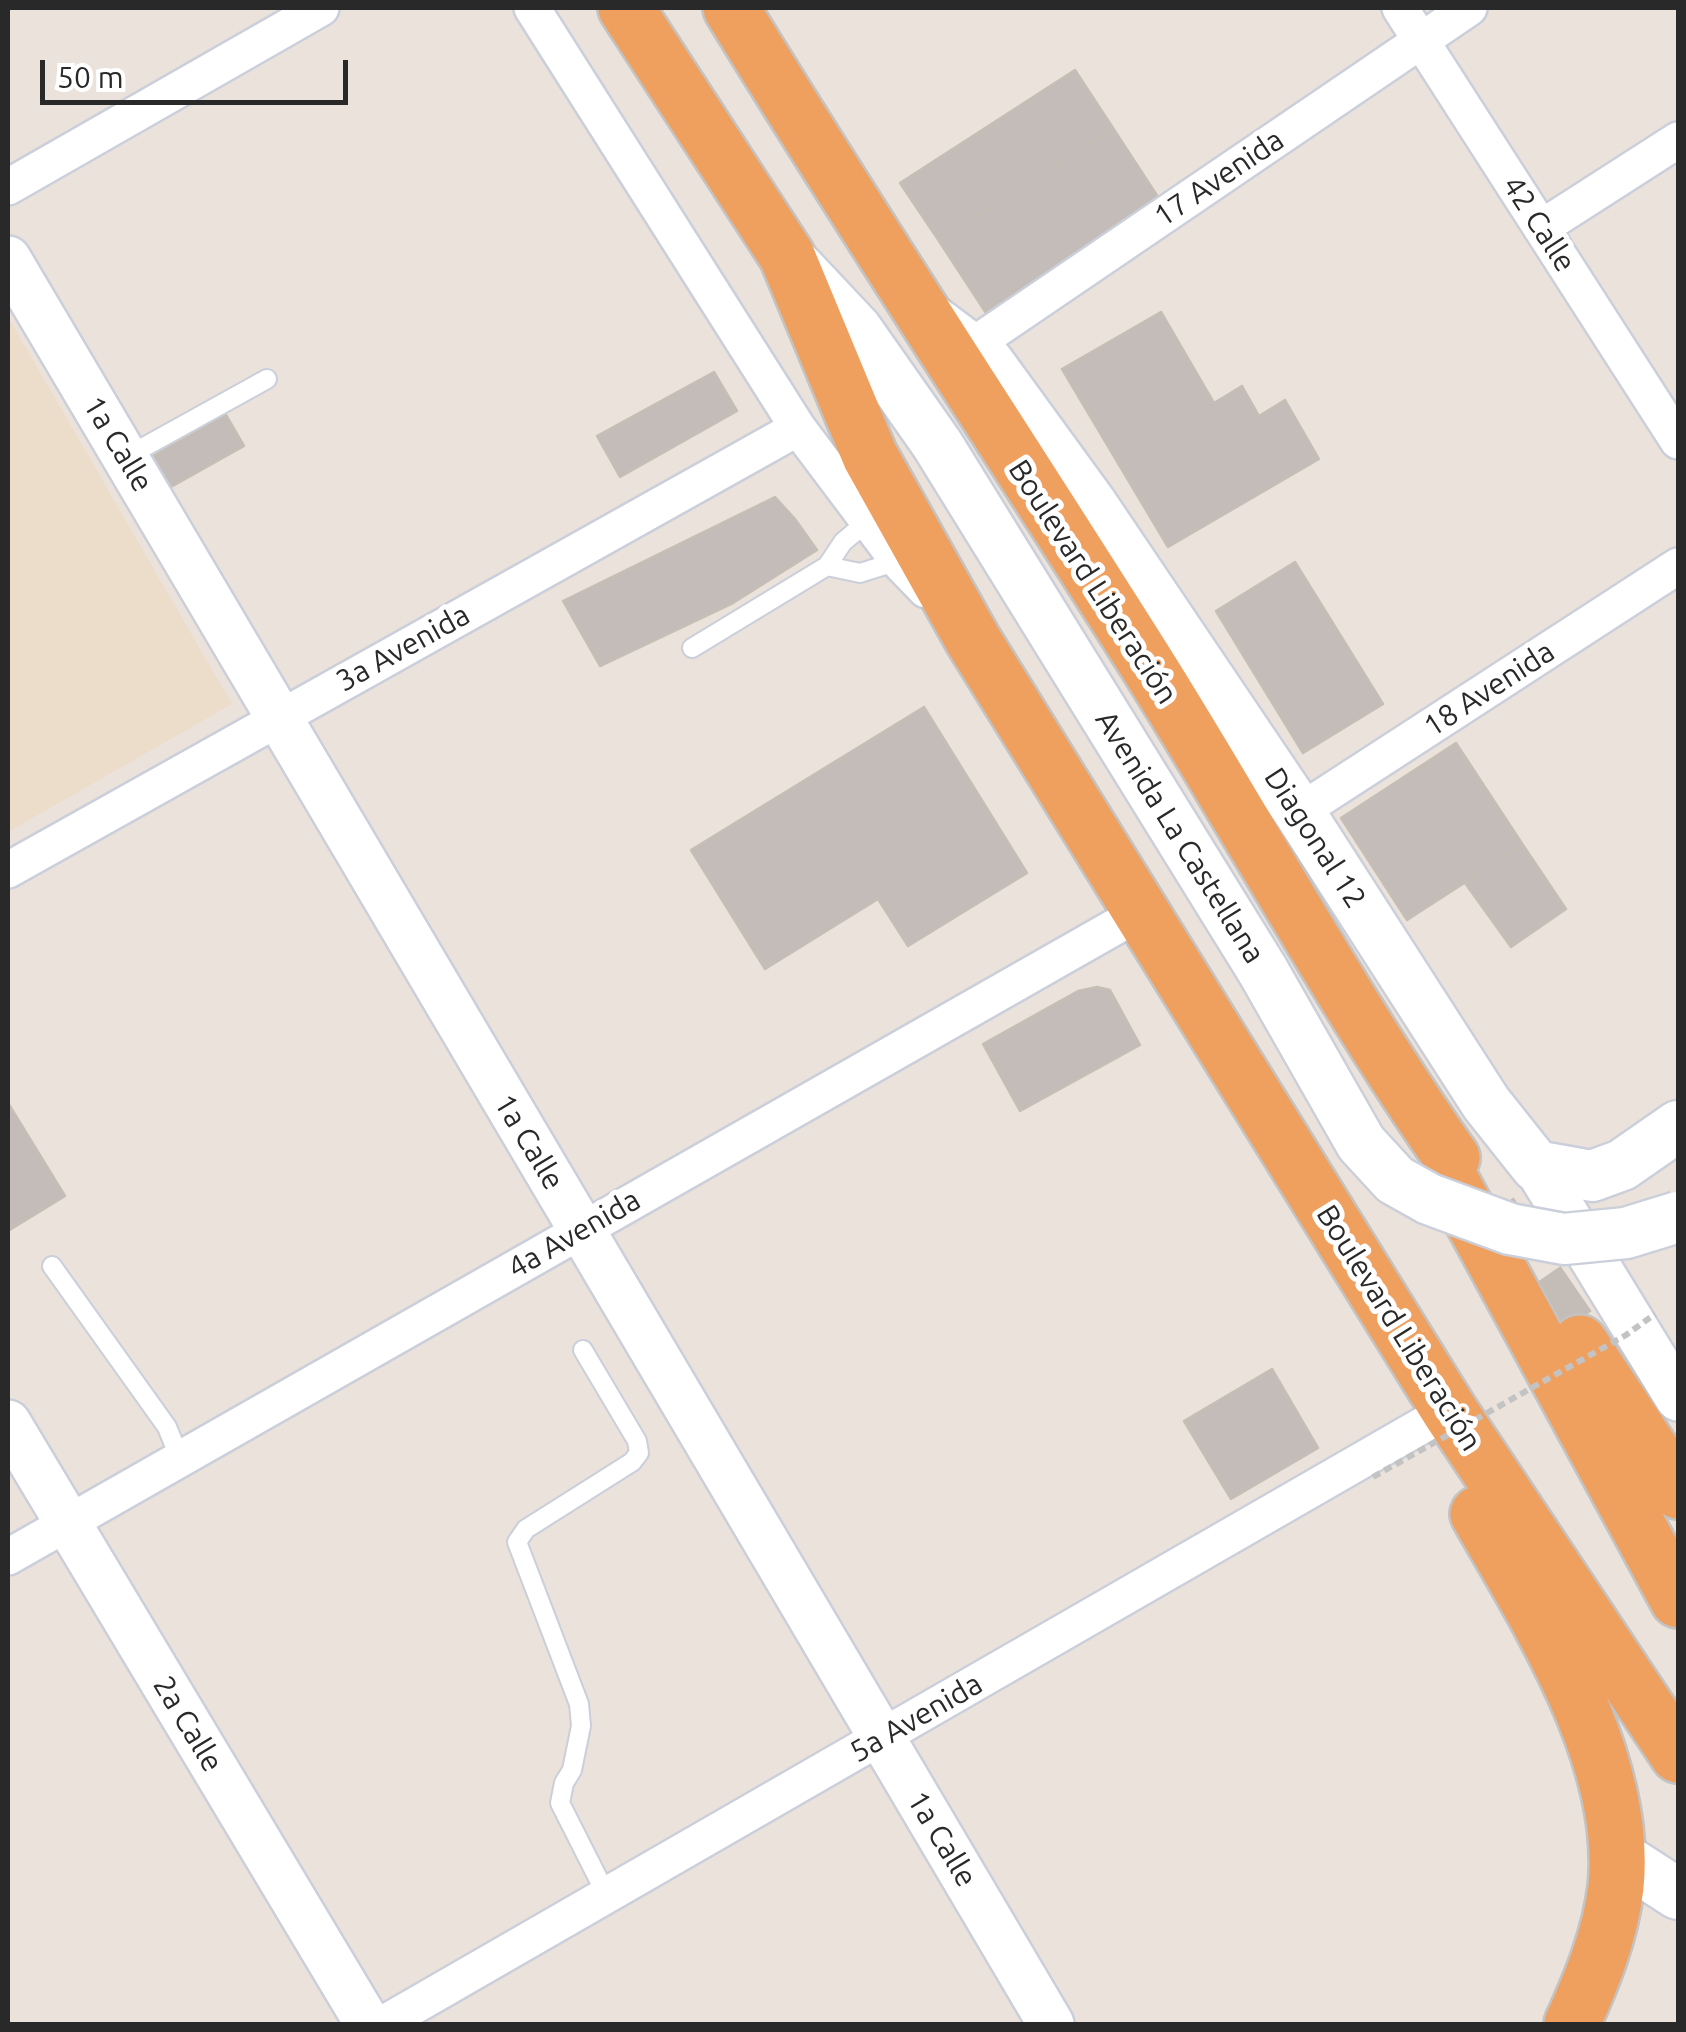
<!DOCTYPE html>
<html>
<head>
<meta charset="utf-8">
<style>
  body { margin:0 }
  #map { position:relative; width:1686px; height:2032px; overflow:hidden; background:#ebe2db; font-family:Ubuntu,sans-serif }
  canvas { display:block }
  .frame { position:absolute; inset:0; border:10px solid #292929; pointer-events:none }
  .scale { position:absolute; left:40px; top:60px; width:308px; height:45px; box-sizing:border-box; border:5px solid #292929; border-top:0; padding-left:12px; font-size:30px; line-height:35px; white-space:nowrap; color:#292929; -webkit-text-stroke:8px #fff; paint-order:stroke }
</style>
</head>
<body>
<div id="map">
<canvas width="1686" height="2032"></canvas>
<div class="frame"></div>
<div class="scale">50 m</div>
</div>
<script>
const ctx = document.querySelector('canvas').getContext('2d');
ctx.lineJoin = 'round';
function fillPath(path, color) { ctx.fillStyle = color; ctx.fill(path, 'evenodd'); }
function trace(path, color, width, dash) { ctx.strokeStyle = color; ctx.lineWidth = width; ctx.lineCap = dash ? 'butt' : 'round'; ctx.setLineDash(dash || []); ctx.stroke(path); }
function label(font, color, halo, rows, align = 'center') {
  ctx.font = font + ' Ubuntu,sans-serif'; ctx.lineWidth = 10; ctx.setLineDash([]); ctx.textBaseline = 'middle'; ctx.strokeStyle = halo; ctx.fillStyle = color; for (const [text, x, y, turn = 0] of rows) {
    ctx.save(); ctx.translate(x, y); ctx.rotate((+turn || 0) * Math.PI / 180); ctx.textAlign = isNaN(turn) ? turn : align; if (halo) ctx.strokeText(text, 0, 0); ctx.fillText(text, 0, 0); ctx.restore();
  }
}
fillPath(new Path2D(`
  M8,317L232,704L8,832Z`), '#ecddcb');
const building = new Path2D(`
  M1075,70L1113,128L939,241L900,183Z
  M1113,128L1158,197L986,313L939,241Z
  M1161,312L1214,403L1242,386L1259,416L1285,400L1319,459L1168,547L1062,369Z
  M714,372L737,411L620,477L597,436Z
  M226,415L244,446L162,492L144,461Z
  M775,497L795,519L817,550L733,603L600,666L563,601Z
  M1295,562L1383,704L1303,753L1216,611Z
  M924,707L1027,873L908,946L878,899L765,969L691,850Z
  M1456,743L1523,845L1407,920L1341,818Z
  M1523,845L1566,909L1511,947L1465,883Z
  M1097,987L1110,990L1140,1045L1020,1111L983,1044L1078,991Z
  M8,1103L65,1196L8,1231Z
  M1272,1369L1318,1448L1231,1499L1184,1421Z`);
fillPath(building, '#c3bcb8');
trace(building, '#c6beb5', 2.5);
trace(new Path2D(`
  M1491,1213L1580,1343`), '#c4bdb7', 55, [55, 28]);
const service = new Path2D(`
  M126,457L267,379
  M827,566L843,542L868,521
  M692,648L827,566L860,573L898,561
  M52,1266L167,1427L180,1459
  M583,1350L637,1441L639,1453L632,1462L526,1529L517,1542L579,1704L581,1726L572,1770L564,1783L560,1803L607,1896`);
const minor = new Path2D(`
  M532,8L798,428L898,561L926,590
  M1400,8L1678,441
  M8,187L321,8
  M1541,228L1678,140
  M969,348L1469,8
  M1299,812L1678,566
  M8,870L798,428
  M8,1557L1141,912
  M383,2024L1449,1410`);
const tertiary = new Path2D(`
  M8,259L1051,2024
  M1536,1166L1678,1398
  M8,1423L368,2024`);
const secondary = new Path2D(`
  M794,263L857,330L937,444L1263,971
  M932,320L988,362L1092,505L1299,812L1486,1103L1536,1166L1592,1176L1622,1165L1678,1126
  M1616,1854L1678,1894`);
const trunk = new Path2D(`
  M626,8L787,256L870,456L973,640L1449,1410L1678,1755
  M731,8C866,229 1009,445 1147,664C1250,828 1341,999 1452,1158
  M1451,1181L1678,1600
  M1580,1343L1678,1491
  M1478,1514C1539,1621 1629,1759 1616,1887C1610,1936 1592,1980 1572,2024`);
trace(service, '#cacfda', 22);
trace(minor, '#cacfda', 40);
trace(tertiary, '#cacfda', 50);
trace(secondary, '#cacfda', 55);
trace(trunk, '#c3c3c3', 60);
trace(service, '#fff', 18);
trace(minor, '#fff', 35);
trace(tertiary, '#fff', 45);
trace(secondary, '#fff', 50);
trace(trunk, '#f0a05e', 55);
const secondaryBridge = new Path2D(`
  M1263,971L1361,1143L1395,1180L1429,1199L1510,1229L1564,1239L1626,1233L1678,1217`);
trace(secondaryBridge, '#cacfda', 55, []);
trace(new Path2D(`
  M1373,1477L1626,1335L1655,1314`), '#c3c3c3', 6, [8, 5]);
trace(secondaryBridge, '#fff', 50);
label('30px', '#292929', '#fff', [
  ["17 Avenida",1219,178,-34],
  ["42 Calle",1539,224,57],
  ["1a Calle",118,444,59],
  ["Boulevard Liberación",1093,582,57],
  ["3a Avenida",403,648,-29],
  ["18 Avenida",1489,689,-33],
  ["Avenida La Castellana",1180,837,58],
  ["Diagonal 12",1315,838,57],
  ["1a Calle",529,1142,59],
  ["4a Avenida",574,1234,-30],
  ["Boulevard Liberación",1399,1328,58],
  ["5a Avenida",916,1718,-30],
  ["2a Calle",188,1724,59],
  ["1a Calle",942,1839,59]
]);
</script>
</body>
</html>
